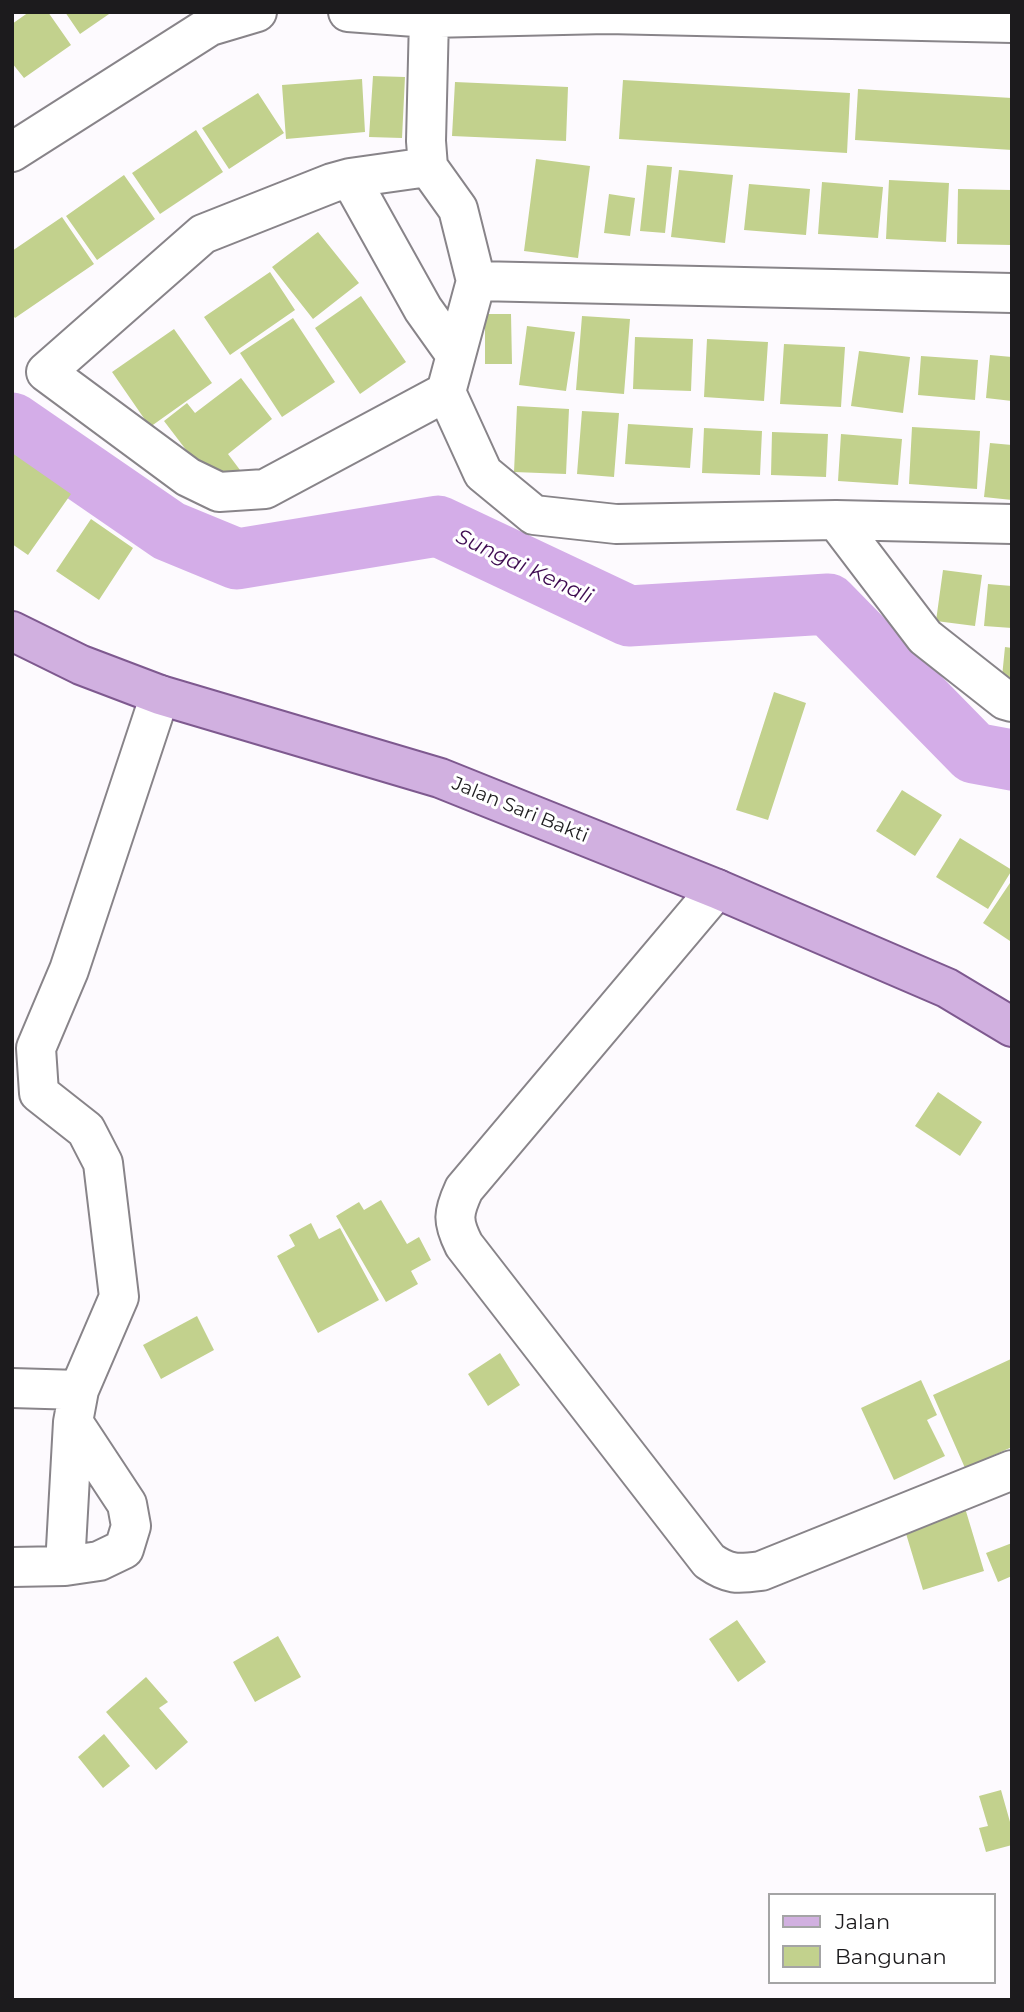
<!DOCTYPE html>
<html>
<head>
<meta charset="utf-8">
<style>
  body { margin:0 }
  #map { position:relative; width:1024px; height:2012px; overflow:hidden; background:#fdfafe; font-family:Montserrat,sans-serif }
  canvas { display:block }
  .frame { position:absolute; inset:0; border:14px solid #1c1b1d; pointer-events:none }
  .legend { position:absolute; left:768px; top:1893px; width:228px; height:91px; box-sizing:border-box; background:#fff; border:2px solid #a4a4a5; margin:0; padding:9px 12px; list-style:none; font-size:21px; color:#1c1b1d }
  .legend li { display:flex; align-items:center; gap:14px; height:35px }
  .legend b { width:35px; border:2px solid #a4a4a5 }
</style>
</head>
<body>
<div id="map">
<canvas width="1024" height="2012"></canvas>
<div class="frame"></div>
<ul class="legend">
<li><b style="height:9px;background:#d1b0e0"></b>Jalan</li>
<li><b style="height:19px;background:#c2d18d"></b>Bangunan</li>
</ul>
</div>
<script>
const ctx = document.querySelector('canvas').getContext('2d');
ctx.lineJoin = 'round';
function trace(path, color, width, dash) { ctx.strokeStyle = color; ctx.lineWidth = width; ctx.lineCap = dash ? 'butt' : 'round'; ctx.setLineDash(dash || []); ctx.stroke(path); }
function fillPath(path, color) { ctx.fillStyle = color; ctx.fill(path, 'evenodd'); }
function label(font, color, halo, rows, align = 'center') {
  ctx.font = font + ' Montserrat,sans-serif'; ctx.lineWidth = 6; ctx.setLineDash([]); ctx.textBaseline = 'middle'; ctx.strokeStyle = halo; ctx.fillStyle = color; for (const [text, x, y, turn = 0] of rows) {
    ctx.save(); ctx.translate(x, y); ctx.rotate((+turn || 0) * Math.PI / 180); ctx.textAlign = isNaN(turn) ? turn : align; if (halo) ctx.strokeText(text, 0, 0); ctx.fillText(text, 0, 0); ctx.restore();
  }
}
trace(new Path2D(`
  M12,423L169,531L237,559L438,526L629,616L828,604L974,753L1012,760`), '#d4ade8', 61);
fillPath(new Path2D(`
  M29,12H48L71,45L24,78L12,63V24Z
  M65,12H112L80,34Z
  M373,76L405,77L402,138L369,137Z
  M362,79L365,132L286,139L282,85Z
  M623,80L850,93L847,153L619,139Z
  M455,82L568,87L566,141L452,136Z
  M858,89L1012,98V150L855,140Z
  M258,93L284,133L229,169L202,128Z
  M196,130L223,172L160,214L132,173Z
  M536,159L590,166L578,258L524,251Z
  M647,165L672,167L665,233L640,231Z
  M679,170L733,175L725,243L671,237Z
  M124,175L155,219L97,260L66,216Z
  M889,180L949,183L946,242L886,239Z
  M822,182L883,187L878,238L818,234Z
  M749,184L810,189L806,235L744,230Z
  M958,189L1012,190V245L957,244Z
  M609,194L635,198L630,236L604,233Z
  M62,217L94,264L15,318L12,314V251Z
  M318,232L359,283L313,319L272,267Z
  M270,272L295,310L230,355L204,317Z
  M361,296L406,362L360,394L315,328Z
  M485,314H511L512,364H485Z
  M582,316L630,319L624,394L576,390Z
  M293,318L335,382L282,417L240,353Z
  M527,326L575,332L566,391L519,385Z
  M174,329L212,383L150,427L112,372Z
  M635,337L693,339L691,391L633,389Z
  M707,339L768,342L764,401L704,397Z
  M784,344L845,347L841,407L780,404Z
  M859,351L910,357L903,413L851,406Z
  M990,355L1012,357V401L986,398Z
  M921,356L978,360L975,400L918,395Z
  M241,378L272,419L228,454L240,470L216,489L164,421L187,403L195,413Z
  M517,406L569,409L566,474L514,472Z
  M582,411L619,413L614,477L577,474Z
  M628,424L693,428L690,468L625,464Z
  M912,427L980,431L977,489L909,484Z
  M704,428L762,431L760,475L702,473Z
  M772,432L828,434L826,477L771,475Z
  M841,434L902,439L898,485L838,481Z
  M990,443L1012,445V500L984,497Z
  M12,453L71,494L28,555L12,544Z
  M91,519L133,548L99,600L56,571Z
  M943,570L982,575L975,626L936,621Z
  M988,584L1012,586V628L984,626Z
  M1005,647L1012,648V688L1001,687Z
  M774,692L806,703L768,820L736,810Z
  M902,790L942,815L915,856L876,831Z
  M960,838L1012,870L988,909L936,877Z
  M1012,880V938L1010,941L983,923Z
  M938,1092L982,1122L960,1156L915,1126Z
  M381,1200L407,1244L419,1237L431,1260L411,1271L418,1284L386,1302L336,1216L359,1202L364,1210Z
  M311,1223L319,1239L340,1228L379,1300L318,1333L277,1256L295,1246L289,1235Z
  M197,1316L214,1350L161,1379L143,1345Z
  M500,1353L520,1385L488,1406L468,1374Z
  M1011,1359L1012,1447L965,1468L933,1395Z
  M921,1380L937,1415L927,1420L945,1456L894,1480L861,1408Z
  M962,1498L984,1571L923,1590L901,1517Z
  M1012,1543V1576L998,1582L986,1553Z
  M737,1620L766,1662L738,1682L709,1639Z
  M278,1636L301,1677L255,1702L233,1662Z
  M146,1677L168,1702L159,1708L188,1742L156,1770L106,1712Z
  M104,1734L130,1766L103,1788L78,1757Z
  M1001,1790L1012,1829V1845L986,1852L979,1828L988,1826L979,1796Z`), '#c2d18d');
const minor = new Path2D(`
  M348,12L429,18L607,14L1012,23
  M429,18L426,141L428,167L458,209L476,281L446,392L483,473L534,515L616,524L836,520L1012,524
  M12,152L210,26L257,12
  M428,167L350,178L332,183L203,234L46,372L188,477L219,492L265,489L446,392
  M350,178L423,309L455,354
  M476,281L1012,293
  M836,520L925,637L1005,700L1012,702
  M717,889L464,1189C453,1213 452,1221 464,1245L709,1561C729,1575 737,1574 761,1571L1012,1470
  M12,1388L79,1390
  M65,1566L73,1422
  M12,1567L65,1566L99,1561L124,1549L131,1526L127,1504L73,1422L79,1390L119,1297L103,1163L86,1130L39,1093L36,1048L69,970L160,695`);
const major = new Path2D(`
  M12,631L81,665L160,695L440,778L717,889L947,988L1012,1027`);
trace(minor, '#888489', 42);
trace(major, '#7e598f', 42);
trace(minor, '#fff', 38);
trace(major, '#d1b0e0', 38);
label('19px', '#1c1b1d', '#fff', [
  ["Jalan Sari Bakti",520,810,22]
]);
label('italic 21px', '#3e0b51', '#fff', [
  ["Sungai Kenali",524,567,25]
]);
</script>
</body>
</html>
